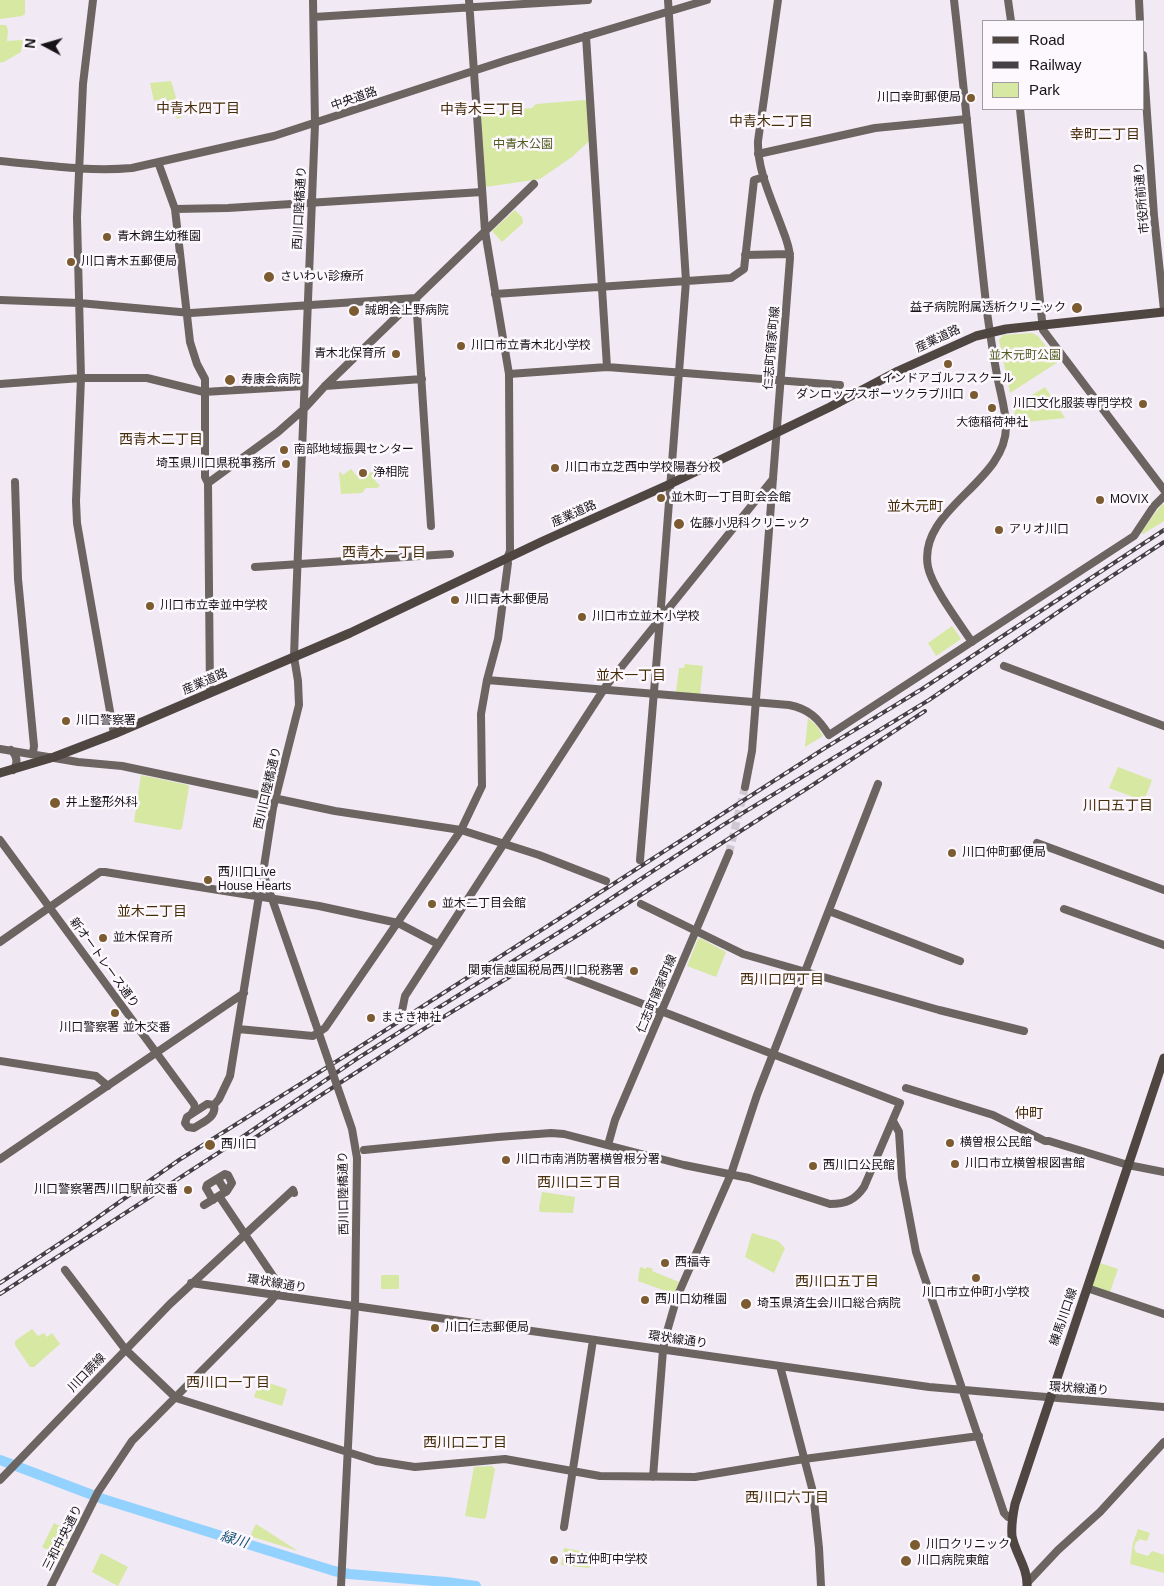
<!DOCTYPE html>
<html>
<head>
<meta charset="utf-8">
<style>
  body { margin:0 }
  #map { position:relative; width:1164px; height:1586px; overflow:hidden; background:#f1e9f4; font-family:Arial,sans-serif }
  canvas { display:block }
  .legend { position:absolute; left:982px; top:20px; width:162px; height:90px; box-sizing:border-box; background:#fdf8fe; border:1px solid #a09ca1; margin:0; padding:6px 9px; list-style:none; font-size:15px; color:#151316 }
  .legend li { display:flex; align-items:center; gap:10px; height:25px }
  .legend b { width:25px; border:1px solid #a09ca1 }
  .north { position:absolute; left:20px; top:20px; width:50px; height:50px; -webkit-text-stroke:4px #fdf8fe; paint-order:stroke; rotate:276deg; font-size:14px; font-weight:700; line-height:20px; text-align:center; color:#151316 }
  .north::after { content:''; display:block; margin:auto; width:18px; height:22px; background:#151316; clip-path:polygon(50% 0,100% 100%,50% 72%,0 100%) }
</style>
</head>
<body>
<div id="map">
<canvas width="1164" height="1586"></canvas>
<ul class="legend">
<li><b style="height:6px;background:#4f4541"></b>Road</li>
<li><b style="height:6px;background:#444045"></b>Railway</li>
<li><b style="height:14px;background:#d6e8a2"></b>Park</li>
</ul>
<div class="north">N</div>
</div>
<script>
const ctx = document.querySelector('canvas').getContext('2d');
ctx.lineJoin = 'round';
function fillPath(path, color) { ctx.fillStyle = color; ctx.fill(path, 'evenodd'); }
function trace(path, color, width, dash) { ctx.strokeStyle = color; ctx.lineWidth = width; ctx.lineCap = dash ? 'butt' : 'round'; ctx.setLineDash(dash || []); ctx.stroke(path); }
function label(font, color, halo, rows, align = 'center') {
  ctx.font = font + ' Arial,"Noto Sans JP",sans-serif'; ctx.lineWidth = 5; ctx.setLineDash([]); ctx.textBaseline = 'middle'; ctx.strokeStyle = halo; ctx.fillStyle = color; for (const [text, x, y, turn = 0] of rows) {
    ctx.save(); ctx.translate(x, y); ctx.rotate((+turn || 0) * Math.PI / 180); ctx.textAlign = isNaN(turn) ? turn : align; if (halo) ctx.strokeText(text, 0, 0); ctx.fillText(text, 0, 0); ctx.restore();
  }
}
fillPath(new Path2D(`
  M0,0H25V14L22,16L0,19Z
  M0,25H6L8,30L7,41L23,40L21,52L2,63L0,62Z
  M171,81L182,117L177,119L175,111L170,112L166,97L154,101L150,83Z
  M585,100L588,101L589,141L572,157L540,179L485,187L481,115L482,113L532,108L536,104Z
  M515,210L522,217L523,223L502,242L492,231Z
  M1032,333L1038,336L1058,362L1010,393L999,340L1003,335Z
  M1045,387L1065,418L1016,423L1014,406Z
  M378,467L382,472L374,479L380,486L377,488H366L362,493L341,494L339,471L343,475L351,469L360,480Z
  M1162,504L1164,505V521L1143,534L1141,532Z
  M952,626L961,639L936,656L928,643Z
  M685,664L703,666L700,695L676,692L679,668H684Z
  M808,718L817,726L823,736L805,747Z
  M1118,767L1152,780L1144,801L1109,788Z
  M141,775L188,785L189,787L182,828L180,830L134,822Z
  M700,938L726,952L716,977L687,966L698,939Z
  M542,1192L575,1197L573,1213L540,1212L539,1208Z
  M752,1233L778,1241L785,1248L774,1273L745,1257Z
  M1100,1263L1118,1269L1110,1292L1092,1286Z
  M640,1267L646,1269L647,1267L653,1269L652,1271L679,1282L674,1294L638,1281Z
  M381,1275H399V1289H381Z
  M32,1329L38,1336L44,1333L47,1337L52,1333L60,1344L34,1367H30L15,1345V1341Z
  M260,1380L287,1389L282,1406L254,1397Z
  M492,1466L495,1469L486,1517L484,1519L465,1516L474,1467Z
  M54,1523L72,1532L60,1556L42,1547Z
  M256,1524L298,1551L250,1536Z
  M1138,1529L1150,1533L1147,1541L1139,1539L1138,1542L1136,1541L1134,1549L1136,1550L1135,1552L1148,1556L1152,1551L1164,1555V1573L1130,1564L1133,1543Z
  M564,1548L592,1553L590,1568L561,1565Z
  M101,1553L128,1567L118,1586L92,1572Z`), '#d6e8a2');
trace(new Path2D(`
  M0,1460L103,1499L334,1571L349,1574L446,1582L476,1586`), '#93d2fe', 10);
trace(new Path2D(`
  M729,853L745,787`), '#d0c9d3', 8, [8, 4]);
trace(new Path2D(`
  M93,0L83,84L77,217L81,378L76,501L77,523L86,575L114,734
  M313,0L315,124L295,627L294,657L298,681L299,705L273,808L263,873L314,1019
  M954,0C966,104 975,208 987,312C990,333 993,354 997,375C1000,392 1006,410 1006,427C1006,483 917,509 928,567C932,587 960,624 972,642
  M1008,0L1011,21
  M1139,0L1140,21
  M314,17L588,0
  M586,36L607,367
  M1143,55L1154,216L1164,310
  M1020,109L1043,330L1164,490
  M758,154L875,128L967,119
  M0,161C44,165 88,172 132,168L274,136L507,60L707,0
  M158,162L175,209L190,342L197,364L205,379V477L208,483L210,693
  M175,209L228,208L482,192
  M745,255L790,254
  M495,294L731,278L744,269L754,180L764,177
  M0,300L79,303L191,313L416,298L431,526
  M509,374L607,367L840,385
  M0,384L81,378H147L204,392L304,386
  M325,386L422,379
  M15,482L18,579L34,746L33,753
  M208,483L278,432L303,410L325,386L534,184
  M255,567L450,554
  M1004,666L1164,726
  M487,680L789,705C809,709 818,718 829,735L1134,536L1154,506L1164,496
  M0,749L78,762L122,766L335,811L461,830L539,855L606,881
  M11,750C16,755 18,761 15,767L13,770
  M745,787L752,751L790,258C790,248 786,238 782,228C772,200 757,170 758,141L778,0
  M0,840L194,1104L195,1108L192,1113
  M1037,843L1164,890
  M640,860L660,619L686,281L668,0
  M641,904L743,954L939,1010L1024,1031
  M1064,909L1164,945
  M829,911L960,961
  M0,942L100,872H105L319,906L398,923L438,944
  M402,1011L405,996L606,686L773,479
  M238,1029L313,1036L325,1028L461,830L482,786L481,714L487,680L498,639L508,563L507,559L510,551L509,374L485,231L469,0
  M0,1061L96,1076L108,1086
  M906,1088L993,1115L1045,1141H1049L1128,1165L1164,1172
  M214,1105L207,1104L187,1117L185,1123L188,1127L194,1128C203,1122 217,1117 214,1105L219,1099L230,1076L262,877
  M893,1121L899,1132L902,1178L916,1252L1004,1513L1008,1517H1012
  M608,1145L615,1120L729,853
  M364,1150L498,1137L551,1133L564,1134L684,1165L749,1178L830,1204C846,1204 855,1200 864,1187L900,1103L544,966
  M0,1159L244,993
  M213,1200L206,1188L207,1185L215,1180L219,1181L226,1192
  M204,1205L227,1191L232,1183L228,1175L225,1174L215,1180
  M65,1270L125,1349L176,1398L376,1461L415,1467L505,1459L600,1476L695,1477L804,1459L979,1436
  M191,1283L929,1387L1164,1407
  M1087,1288L1164,1314
  M780,1366L813,1492L819,1548L821,1586
  M653,1477L663,1350L666,1335L677,1297L731,1174L757,1095L878,784
  M0,1480L170,1304L293,1190L294,1193
  M564,1527L593,1340
  M1027,1583L1058,1550L1100,1512L1164,1442
  M51,1586L98,1492L132,1441L270,1302L276,1295L277,1282L219,1196
  M341,1586L355,1306L357,1158`), '#6c6460', 8);
trace(new Path2D(`
  M0,773L54,757L114,734L350,633L543,541L670,484L830,407L898,371L976,336L1006,329L1164,312
  M1027,1586C1028,1568 1015,1553 1012,1536C1011,1526 1013,1514 1015,1504L1164,1058`), '#4f4541', 9);
const rail = new Path2D(`
  M242,1146L422,1030L575,937L811,786L925,711
  M0,1283L77,1232L179,1160L353,1051L825,748L922,689L1164,530
  M0,1294L232,1144L358,1058L569,926L723,825L929,700L1089,591L1164,542`);
trace(rail, '#444045', 4);
trace(rail, '#fdf8fe', 2, [5.5]);
trace(new Path2D(`
  M314,1019L352,1129L357,1158`), '#6c6460', 8);
for (const [x, y, r, color] of [
  [971,98,5,"#7c5b31"],
  [107,237,5,"#7c5b31"],
  [71,262,5,"#7c5b31"],
  [269,277,6,"#7c5b31"],
  [1077,308,6,"#7c5b31"],
  [354,311,6,"#7c5b31"],
  [461,346,5,"#7c5b31"],
  [396,354,5,"#7c5b31"],
  [948,364,5,"#7c5b31"],
  [230,380,6,"#7c5b31"],
  [974,395,5,"#7c5b31"],
  [1143,404,5,"#7c5b31"],
  [992,408,5,"#7c5b31"],
  [284,450,5,"#7c5b31"],
  [286,464,5,"#7c5b31"],
  [555,468,5,"#7c5b31"],
  [363,473,5,"#7c5b31"],
  [661,498,5,"#7c5b31"],
  [1100,500,5,"#7c5b31"],
  [679,524,6,"#7c5b31"],
  [999,530,5,"#7c5b31"],
  [455,600,5,"#7c5b31"],
  [150,606,5,"#7c5b31"],
  [582,617,5,"#7c5b31"],
  [66,721,5,"#7c5b31"],
  [55,803,6,"#7c5b31"],
  [952,853,5,"#7c5b31"],
  [208,880,5,"#7c5b31"],
  [432,904,5,"#7c5b31"],
  [103,938,5,"#7c5b31"],
  [634,971,5,"#7c5b31"],
  [115,1013,5,"#7c5b31"],
  [371,1018,5,"#7c5b31"],
  [950,1143,5,"#7c5b31"],
  [210,1145,6,"#7c5b31"],
  [506,1160,5,"#7c5b31"],
  [955,1164,5,"#7c5b31"],
  [813,1166,5,"#7c5b31"],
  [188,1190,5,"#7c5b31"],
  [665,1263,5,"#7c5b31"],
  [976,1278,5,"#7c5b31"],
  [645,1300,5,"#7c5b31"],
  [746,1304,6,"#7c5b31"],
  [435,1328,5,"#7c5b31"],
  [915,1545,6,"#7c5b31"],
  [554,1560,5,"#7c5b31"],
  [906,1561,6,"#7c5b31"]
]) { const dot = new Path2D(); dot.arc(x, y, r, 0, 2 * Math.PI); ctx.fillStyle = color; ctx.fill(dot); trace(dot, '#fdf8fe', 2); }
label('12px', '#151316', '#fdf8fe', [
  ["川口幸町郵便局",961,98,"right"],
  ["青木錦生幼稚園",117,237],
  ["川口青木五郵便局",81,262],
  ["さいわい診療所",280,277],
  ["益子病院附属透析クリニック",1066,308,"right"],
  ["誠朗会上野病院",365,311],
  ["川口市立青木北小学校",471,346],
  ["青木北保育所",386,354,"right"],
  ["インドアゴルフスクール",948,379,"center"],
  ["寿康会病院",241,380],
  ["ダンロップスポーツクラブ川口",964,395,"right"],
  ["川口文化服装専門学校",1133,404,"right"],
  ["大徳稲荷神社",992,423,"center"],
  ["南部地域振興センター",294,450],
  ["埼玉県川口県税事務所",276,464,"right"],
  ["川口市立芝西中学校陽春分校",565,468],
  ["浄相院",373,473],
  ["並木町一丁目町会会館",671,498],
  ["MOVIX",1110,500],
  ["佐藤小児科クリニック",690,524],
  ["アリオ川口",1009,530],
  ["川口青木郵便局",465,600],
  ["川口市立幸並中学校",160,606],
  ["川口市立並木小学校",592,617],
  ["川口警察署",76,721],
  ["井上整形外科",66,803],
  ["川口仲町郵便局",962,853],
  ["西川口Live",218,873],
  ["House Hearts",218,887],
  ["並木二丁目会館",442,904],
  ["並木保育所",113,938],
  ["関東信越国税局西川口税務署",624,971,"right"],
  ["まさき神社",381,1018],
  ["川口警察署 並木交番",115,1028,"center"],
  ["横曽根公民館",960,1143],
  ["西川口",221,1145],
  ["川口市南消防署横曽根分署",516,1160],
  ["川口市立横曽根図書館",965,1164],
  ["西川口公民館",823,1166],
  ["川口警察署西川口駅前交番",178,1190,"right"],
  ["西福寺",675,1263],
  ["川口市立仲町小学校",976,1293,"center"],
  ["西川口幼稚園",655,1300],
  ["埼玉県済生会川口総合病院",757,1304],
  ["川口仁志郵便局",445,1328],
  ["川口クリニック",926,1545],
  ["市立仲町中学校",564,1560],
  ["川口病院東館",917,1561]
], 'left');
label('12px', '#151316', '#fdf8fe', [
  ["中央道路",354,99,-19],
  ["市役所前通り",1142,198,-95],
  ["西川口陸橋通り",300,208,-87],
  ["産業道路",938,339,-25],
  ["仁志町領家町線",772,348,-85],
  ["産業道路",574,514,-24],
  ["産業道路",205,682,-23],
  ["西川口陸橋通り",268,788,-77],
  ["新オートレース通り",104,963,54],
  ["仁志町領家町線",657,994,-67],
  ["西川口陸橋通り",344,1193,-91],
  ["環状線通り",277,1284,9],
  ["練馬川口線",1064,1317,-71],
  ["環状線通り",678,1340,8],
  ["川口蕨線",87,1373,-46],
  ["環状線通り",1079,1389,4],
  ["三和中央通り",63,1538,-63]
]);
label('12px', '#505c20', '#fdf8fe', [
  ["中青木公園",523,145],
  ["並木元町公園",1025,356]
]);
label('14px', '#452d0a', '#fdf8fe', [
  ["中青木四丁目",198,109],
  ["中青木三丁目",482,110],
  ["中青木二丁目",771,122],
  ["幸町二丁目",1105,135],
  ["西青木二丁目",161,440],
  ["並木元町",915,507],
  ["西青木一丁目",384,553],
  ["並木一丁目",631,676],
  ["川口五丁目",1118,806],
  ["並木二丁目",152,912],
  ["西川口四丁目",782,980],
  ["仲町",1029,1114],
  ["西川口三丁目",579,1183],
  ["西川口五丁目",837,1282],
  ["西川口一丁目",228,1383],
  ["西川口二丁目",465,1443],
  ["西川口六丁目",787,1498]
]);
label('italic 14px', '#135175', '#fdf8fe', [
  ["緑川",234,1540,17]
]);
</script>
</body>
</html>
